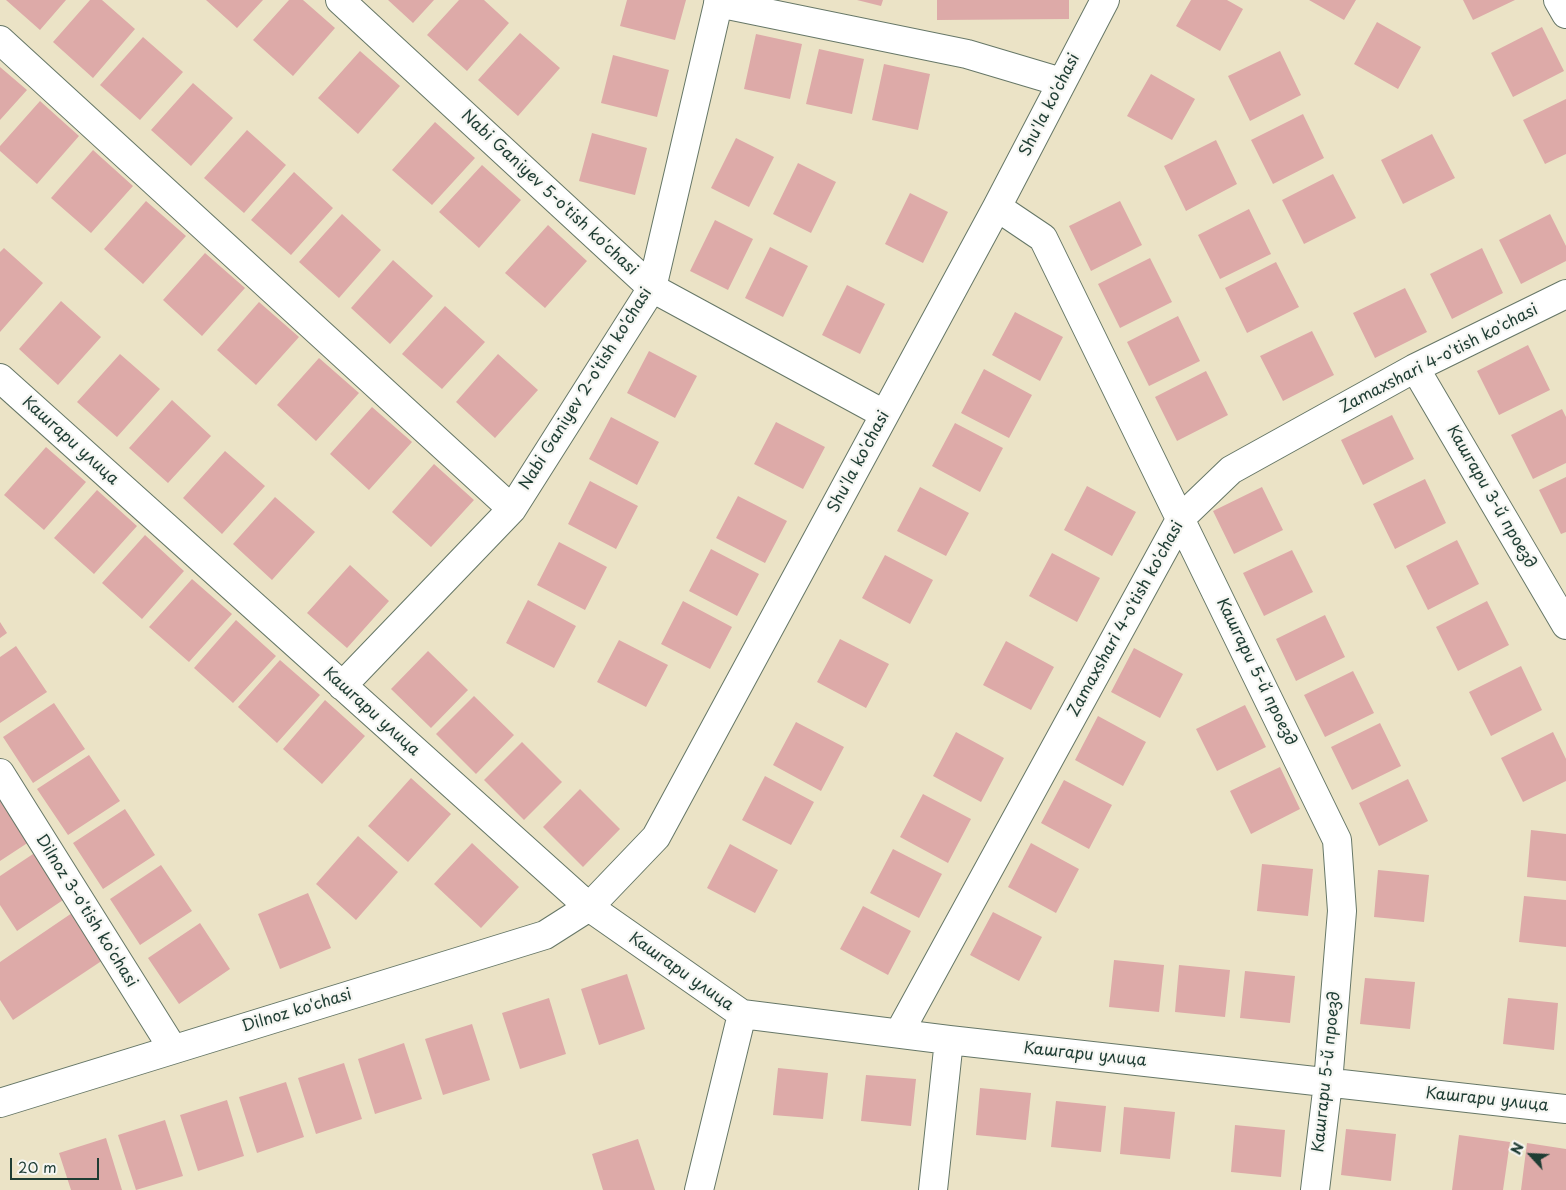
<!DOCTYPE html>
<html>
<head>
<meta charset="utf-8">
<style>
  body { margin:0 }
  #map { position:relative; width:1566px; height:1190px; overflow:hidden; background:#ebe3c6; font-family:"Playpen Sans",sans-serif }
  canvas { display:block }
  .north { position:absolute; left:1506px; top:1130px; width:50px; height:50px; -webkit-text-stroke:4px #f6f6f2; paint-order:stroke; rotate:295deg; font-size:14px; font-weight:700; line-height:20px; text-align:center; color:#1f3d34 }
  .north::after { content:''; display:block; margin:auto; width:18px; height:22px; background:#1f3d34; clip-path:polygon(50% 0,100% 100%,50% 72%,0 100%) }
  .scale { position:absolute; left:10px; top:1158px; width:89px; height:22px; box-sizing:border-box; border:2px solid #1f3d34; border-top:0; padding-left:6px; font-size:15px; line-height:18px; white-space:nowrap; color:#1f3d34; -webkit-text-stroke:4px #f6f6f2; paint-order:stroke }
</style>
</head>
<body>
<div id="map">
<canvas width="1566" height="1190"></canvas>
<div class="north">N</div>
<div class="scale">20 m</div>
</div>
<script>
const ctx = document.querySelector('canvas').getContext('2d');
ctx.lineJoin = 'round';
function fillPath(path, color) { ctx.fillStyle = color; ctx.fill(path, 'evenodd'); }
function trace(path, color, width, dash) { ctx.strokeStyle = color; ctx.lineWidth = width; ctx.lineCap = dash ? 'butt' : 'round'; ctx.setLineDash(dash || []); ctx.stroke(path); }
function label(font, color, halo, rows, align = 'center') {
  ctx.font = font + ' "Playpen Sans",sans-serif'; ctx.lineWidth = 4.5; ctx.setLineDash([]); ctx.textBaseline = 'middle'; ctx.strokeStyle = halo; ctx.fillStyle = color; for (const [text, x, y, turn = 0] of rows) {
    ctx.save(); ctx.translate(x, y); ctx.rotate((+turn || 0) * Math.PI / 180); ctx.textAlign = isNaN(turn) ? turn : align; if (halo) ctx.strokeText(text, 0, 0); ctx.fillText(text, 0, 0); ctx.restore();
  }
}
fillPath(new Path2D(`
  M6,0H66L40,30Z
  M90,0H102L135,29L93,78L53,42Z
  M206,0H263L237,28Z
  M289,0H303L335,28L293,76L253,40Z
  M388,0H434L413,23Z
  M459,0H484L509,23L467,71L427,35Z
  M627,0H686L675,40L620,26Z
  M857,0H883L881,6Z
  M937,0H1069V19L937,20Z
  M1191,0H1227L1243,9L1220,51L1176,26Z
  M1309,0H1356L1344,20Z
  M1463,0H1515L1473,20Z
  M1377,22L1421,47L1398,89L1354,64Z
  M1542,27L1564,71L1513,97L1491,53Z
  M520,33L560,68L518,116L478,80Z
  M756,34L802,44L790,99L744,89Z
  M143,37L183,72L140,120L100,85Z
  M819,49L864,59L852,114L806,104Z
  M360,51L400,86L358,134L318,98Z
  M1280,51L1301,95L1250,121L1228,76Z
  M613,55L669,70L657,117L601,103Z
  M884,64L930,74L918,130L872,120Z
  M0,67L27,90L0,120Z
  M1151,74L1195,99L1172,140L1127,116Z
  M193,83L233,118L191,166L151,130Z
  M1566,99V154L1545,164L1523,120Z
  M40,101L79,136L37,184L0,151V146Z
  M1303,114L1324,158L1273,184L1251,140Z
  M435,122L475,158L432,205L392,170Z
  M247,130L286,165L244,213L204,178Z
  M592,133L647,148L635,195L579,181Z
  M1432,134L1455,178L1403,204L1381,160Z
  M736,138L774,157L749,207L711,188Z
  M1216,140L1237,184L1186,211L1164,166Z
  M93,150L133,186L91,233L51,198Z
  M798,163L836,182L811,233L773,214Z
  M482,165L521,200L479,248L439,212Z
  M294,172L333,208L291,255L251,220Z
  M1333,174L1356,218L1304,244L1282,200Z
  M910,193L948,212L923,263L885,244Z
  M146,201L186,236L143,284L104,249Z
  M1120,201L1142,245L1091,271L1069,226Z
  M1249,209L1271,254L1220,279L1198,235Z
  M342,214L381,250L339,298L299,262Z
  M1550,214L1566,246V261L1521,284L1499,240Z
  M715,220L753,239L728,290L690,271Z
  M548,225L587,261L545,308L505,273Z
  M770,247L808,266L783,317L745,298Z
  M4,248L43,283L0,332V252Z
  M1482,248L1503,293L1452,319L1430,274Z
  M205,253L245,288L202,336L163,300Z
  M1150,258L1172,302L1120,328L1098,284Z
  M393,260L433,296L390,344L351,308Z
  M1276,262L1299,307L1247,333L1225,288Z
  M847,285L885,304L860,354L822,335Z
  M1405,288L1427,332L1375,358L1353,313Z
  M61,301L101,337L58,385L19,349Z
  M259,302L299,337L256,385L217,350Z
  M445,306L485,342L442,389L402,354Z
  M1015,312L1063,337L1040,381L992,355Z
  M1178,316L1200,361L1149,386L1127,342Z
  M1312,331L1334,375L1283,401L1260,356Z
  M1528,345L1550,390L1499,415L1477,371Z
  M649,351L697,376L675,418L627,393Z
  M120,354L160,389L117,437L77,402Z
  M498,354L538,390L495,438L456,402Z
  M319,358L359,393L316,441L277,405Z
  M984,369L1032,395L1009,438L961,413Z
  M1206,371L1228,415L1177,441L1155,397Z
  M172,400L211,436L168,483L129,448Z
  M372,407L412,442L369,490L330,454Z
  M1562,409L1566,417V463L1533,479L1511,435Z
  M1392,415L1414,459L1363,485L1341,440Z
  M611,417L659,442L637,485L589,459Z
  M776,422L825,447L803,489L754,464Z
  M955,423L1003,448L980,492L932,466Z
  M46,447L86,482L44,530L4,495Z
  M225,451L265,486L222,534L183,498Z
  M434,464L474,500L431,547L392,512Z
  M1566,477V532L1561,534L1539,490Z
  M1425,479L1446,523L1395,549L1373,504Z
  M590,481L638,506L616,549L568,524Z
  M1087,486L1136,512L1112,556L1064,530Z
  M920,487L969,513L946,556L897,531Z
  M1262,487L1283,530L1234,554L1213,511Z
  M97,490L137,526L94,574L54,538Z
  M738,496L787,521L765,563L716,538Z
  M275,497L315,532L272,580L233,544Z
  M145,535L184,571L142,619L102,583Z
  M1457,540L1479,584L1428,610L1406,566Z
  M559,542L607,567L585,610L537,585Z
  M711,549L759,574L737,616L689,591Z
  M1292,550L1313,592L1264,616L1243,573Z
  M1052,553L1100,578L1077,622L1029,596Z
  M885,555L933,580L910,624L862,598Z
  M350,565L389,601L347,648L307,613Z
  M192,579L232,614L189,662L149,627Z
  M528,600L576,626L554,668L506,643Z
  M683,601L732,627L710,669L661,644Z
  M1487,601L1509,645L1458,671L1436,627Z
  M1325,615L1345,657L1296,681L1276,639Z
  M236,620L276,656L233,703L194,668Z
  M0,622L7,633L0,638Z
  M840,639L889,664L866,708L817,682Z
  M619,640L668,665L646,707L597,682Z
  M1006,641L1054,667L1031,710L983,685Z
  M16,646L47,692L0,723V657Z
  M1134,648L1183,674L1160,718L1111,692Z
  M428,651L468,690L431,728L391,689Z
  M280,660L320,695L277,743L238,707Z
  M1521,666L1542,710L1491,736L1469,692Z
  M1353,671L1374,713L1325,737L1304,695Z
  M474,696L514,735L476,774L436,734Z
  M325,700L365,736L322,784L283,749Z
  M54,703L85,749L33,783L3,737Z
  M1245,705L1266,747L1217,771L1196,729Z
  M1098,716L1146,742L1123,786L1075,760Z
  M796,722L844,747L821,791L773,765Z
  M1380,723L1401,766L1352,790L1331,747Z
  M956,732L1004,758L981,802L933,776Z
  M1553,732L1566,759V781L1523,802L1501,758Z
  M522,742L562,782L524,820L484,780Z
  M89,755L120,801L68,835L37,789Z
  M1280,767L1300,809L1251,834L1230,791Z
  M765,776L814,802L791,845L742,820Z
  M411,778L451,814L408,862L368,826Z
  M1408,779L1428,821L1379,846L1359,803Z
  M1064,780L1112,805L1089,849L1041,823Z
  M580,789L620,829L583,867L543,827Z
  M0,792L32,840L0,861Z
  M923,794L971,819L948,863L900,837Z
  M125,809L155,855L103,889L73,843Z
  M1531,830L1566,834V881L1527,877Z
  M358,836L398,872L356,920L316,884Z
  M472,843L519,887L481,928L434,884Z
  M1031,843L1079,869L1056,913L1008,887Z
  M730,844L778,870L755,913L707,888Z
  M893,849L942,874L919,918L870,893Z
  M39,850L69,896L17,931L0,905V876Z
  M1262,864L1313,869L1308,916L1257,911Z
  M161,865L192,911L140,945L110,899Z
  M1378,870L1429,875L1424,922L1374,917Z
  M308,893L331,948L280,969L258,914Z
  M1524,896L1566,900V947L1519,942Z
  M863,906L911,931L888,975L840,949Z
  M993,912L1042,937L1019,981L970,955Z
  M72,913L103,960L13,1020L0,1000V962Z
  M200,923L230,969L179,1004L148,958Z
  M1114,960L1164,965L1159,1012L1109,1007Z
  M1179,965L1230,970L1225,1017L1175,1012Z
  M1245,971L1295,976L1290,1023L1240,1018Z
  M627,974L645,1029L599,1045L581,989Z
  M1365,978L1415,982L1410,1029L1360,1024Z
  M549,998L566,1054L520,1069L502,1013Z
  M1508,998L1558,1003L1554,1050L1503,1044Z
  M472,1024L490,1080L443,1095L425,1039Z
  M404,1043L422,1099L375,1114L358,1059Z
  M344,1063L362,1119L316,1134L298,1078Z
  M778,1068L828,1073L823,1119L773,1115Z
  M866,1075L916,1079L911,1126L861,1121Z
  M286,1082L304,1137L257,1153L239,1097Z
  M980,1088L1031,1093L1026,1140L976,1135Z
  M227,1100L244,1156L198,1171L180,1115Z
  M1056,1101L1106,1106L1101,1152L1051,1147Z
  M1124,1107L1175,1112L1170,1159L1120,1154Z
  M165,1120L183,1176L136,1190L118,1135Z
  M1235,1125L1285,1130L1281,1177L1231,1172Z
  M1346,1129L1396,1134L1391,1181L1341,1175Z
  M1459,1135L1510,1142L1503,1190H1452Z
  M106,1138L122,1190H71L59,1153Z
  M638,1139L655,1190H603L592,1154Z
  M1527,1143L1566,1149V1190H1521Z`), '#ddaaa8');
const minor = new Path2D(`
  M340,0L652,288L884,414
  M1558,0L1566,14
  M718,3L967,54L1061,82
  M0,40L512,509
  M997,207L1043,238L1337,840L1342,911L1328,1083L1315,1190
  M1415,368L1566,625
  M0,378L589,907L742,1014L949,1040L1566,1109
  M342,686L512,509L652,288L719,0
  M0,773L173,1049
  M899,1033L1181,518L1231,470L1415,368L1566,294
  M0,1103L545,935L589,907L656,837L997,207L1105,0
  M699,1190L742,1014
  M933,1190L949,1040`);
trace(minor, '#667767', 30);
trace(minor, '#fff', 28);
label('16px', '#1f3d34', '#f6f6f2', [
  ["Shu'la ko'chasi",1050,105,-63],
  ["Nabi Ganiyev 5-o'tish ko'chasi",549,193,43],
  ["Zamaxshari 4-o'tish ko'chasi",1439,359,-27],
  ["Nabi Ganiyev 2-o'tish ko'chasi",586,389,-58],
  ["Кашгари улица",70,441,42],
  ["Shu'la ko'chasi",859,462,-62],
  ["Кашгари 3-й проезд",1491,497,60],
  ["Zamaxshari 4-o'tish ko'chasi",1126,619,-61],
  ["Кашгари 5-й проезд",1256,672,64],
  ["Кашгари улица",371,712,42],
  ["Dilnoz 3-o'tish ko'chasi",86,911,58],
  ["Кашгари улица",681,972,35],
  ["Dilnoz ko'chasi",297,1011,-17],
  ["Кашгари улица",1085,1055,6],
  ["Кашгари 5-й проезд",1327,1072,-84],
  ["Кашгари улица",1487,1100,6]
]);
</script>
</body>
</html>
